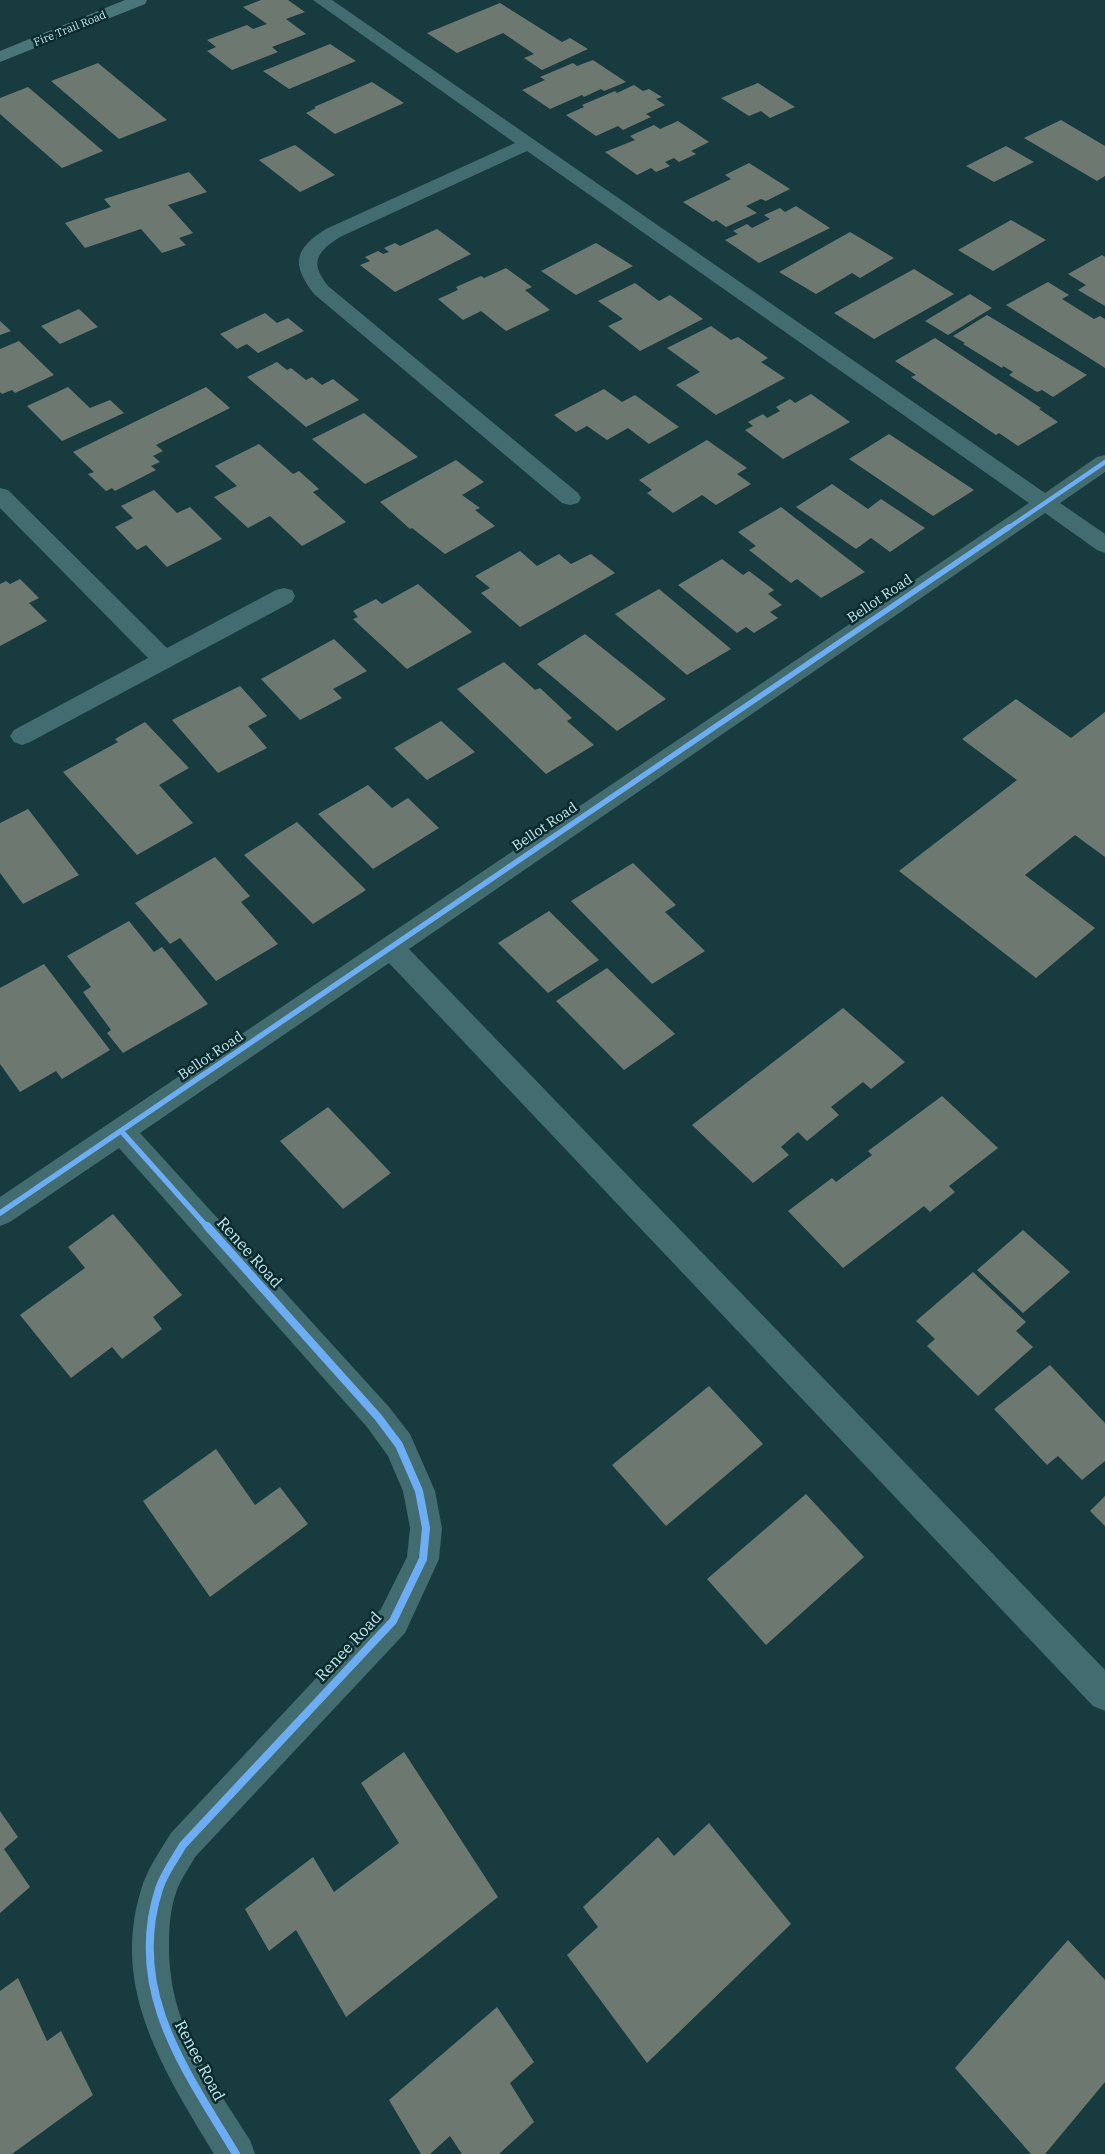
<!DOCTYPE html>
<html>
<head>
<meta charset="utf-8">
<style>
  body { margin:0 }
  canvas { display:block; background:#173b3e }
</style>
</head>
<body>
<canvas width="1105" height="2154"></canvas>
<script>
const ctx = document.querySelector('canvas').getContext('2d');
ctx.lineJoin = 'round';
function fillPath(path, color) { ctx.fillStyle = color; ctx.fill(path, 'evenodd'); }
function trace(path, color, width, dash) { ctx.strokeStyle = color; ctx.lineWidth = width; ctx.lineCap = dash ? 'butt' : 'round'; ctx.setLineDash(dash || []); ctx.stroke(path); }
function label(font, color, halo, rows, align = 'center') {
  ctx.font = font + ' "IBM Plex Serif",serif'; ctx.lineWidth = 5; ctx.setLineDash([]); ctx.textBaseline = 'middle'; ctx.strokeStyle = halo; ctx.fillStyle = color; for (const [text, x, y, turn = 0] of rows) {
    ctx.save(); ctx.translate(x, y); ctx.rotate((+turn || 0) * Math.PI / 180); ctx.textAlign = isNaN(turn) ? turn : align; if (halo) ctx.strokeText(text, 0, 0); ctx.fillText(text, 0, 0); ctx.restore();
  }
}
fillPath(new Path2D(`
  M261,0H288L305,12L286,19L306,34L272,47L278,52L232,70L207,51L216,47L207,40L247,25L253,29L267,24L243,7Z
  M500,3L562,42L570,38L588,49L542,70L524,58L534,54L503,33L457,53L427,33Z
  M330,44L356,61L289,89L263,71Z
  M593,60L626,82L604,91L601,89L584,97L582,95L550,109L522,90L545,80L540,77L573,63L577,66Z
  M98,63L167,120L119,139L51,81Z
  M372,82L404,103L335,134L306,113L316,108L314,107Z
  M758,83L795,107L770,118L761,111L749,116L721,98Z
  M634,85L643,91L649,89L662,97L656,99L665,105L646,114L651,117L623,130L618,126L596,136L566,115L584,107L582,105L615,91L617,93Z
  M28,87L103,151L62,168L0,114V98Z
  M1061,120L1105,146V176L1097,181L1024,138Z
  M678,121L709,142L691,151L696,154L679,162L674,158L665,162L670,166L656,172L651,168L637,175L605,152L635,140L630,136L654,125L660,129Z
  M295,145L335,175L300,192L259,160Z
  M1006,146L1034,162L994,182L966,166Z
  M749,163L790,189L766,201L761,199L746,206L757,213L726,227L716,220L713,222L683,202L731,179L725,175Z
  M189,172L207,192L168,205L193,233L179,238L186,245L162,253L141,229L85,248L65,223L111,207L104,199Z
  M796,206L830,228L759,263L725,240L738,234L733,231L747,224L752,228L770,219L764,215L780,208L785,212Z
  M1011,220L1046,240L993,271L958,250Z
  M437,229L471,254L395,292L360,265L370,261L365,257L378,251L383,254L389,252L384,248L395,243L400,246Z
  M850,232L894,258L860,278L852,273L816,294L779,272Z
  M596,243L633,266L576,295L541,271Z
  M1102,255L1105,257V306L1078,290L1086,285L1068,274Z
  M506,268L532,287L525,290L550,310L506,331L481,311L463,320L438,299L458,290L456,287L481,276L484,278Z
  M914,269L954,294L874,339L834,313Z
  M1048,282L1069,295L1062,299L1094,319L1100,316L1105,319V368L1006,305Z
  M635,283L659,301L670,295L703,319L640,351L608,326L623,319L598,301Z
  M970,294L992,308L948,335L925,321Z
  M79,309L98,327L60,344L41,326Z
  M265,313L277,323L288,318L304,331L258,353L247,344L237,349L220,334Z
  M987,315L1087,375L1053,397L1042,390L1037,392L1009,375L1013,372L1003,366L1002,368L963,344L965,343L953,336Z
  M0,321L11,331L0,335Z
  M711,326L731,340L738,337L768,358L761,362L785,378L716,415L676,385L700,372L667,348Z
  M935,338L1041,408L1039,409L1058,422L1018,446L999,433L996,435L911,377L916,375L895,361Z
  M19,341L54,375L15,393L12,390L2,394L0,392V349Z
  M277,362L287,370L291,368L306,380L312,377L322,385L333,379L359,400L306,427L247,377Z
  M68,387L90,408L110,400L124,413L62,441L27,406Z
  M206,387L230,408L156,445L163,451L153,456L160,462L151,466L156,470L115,491L112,488L106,491L88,474L94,472L73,452Z
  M604,389L622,402L635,395L679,427L649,444L628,428L607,440L587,426L576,432L554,415Z
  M811,394L850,422L783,459L745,430L753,426L748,422L763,414L767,418L780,411L776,407L790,399L795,403Z
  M364,413L418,457L365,484L312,439Z
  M889,434L974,490L933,516L849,459Z
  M707,440L747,468L737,474L751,484L716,505L702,495L673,513L647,493L652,490L639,480Z
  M259,444L293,474L299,471L319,489L313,492L346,522L302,546L270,516L248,528L214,497L237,486L215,466Z
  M456,460L484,482L462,495L480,508L475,510L495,526L445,554L412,528L410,529L380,502Z
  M832,484L868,509L881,499L925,528L890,552L871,538L856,549L796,507Z
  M154,490L177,513L190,507L222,539L167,567L146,545L137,550L115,527L133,518L121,506Z
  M781,507L865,572L821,598L797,579L791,583L749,550L756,546L738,532Z
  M520,551L537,566L559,554L571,564L591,554L615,573L520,627L481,593L490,588L475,576Z
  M722,559L743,575L749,571L774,590L768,594L782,605L770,612L778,618L754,633L746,627L737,633L678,585Z
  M20,579L39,598L29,603L47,621L0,646V584L6,581L10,584Z
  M418,584L472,632L407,669L353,619L358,617L353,611L376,599L382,604Z
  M659,589L731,649L687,675L615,614Z
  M585,634L666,699L617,731L537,664Z
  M334,639L367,671L333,689L342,698L300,720L261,679Z
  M504,662L535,690L540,688L572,718L567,721L594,745L546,774L457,689Z
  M240,686L267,716L248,726L267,748L218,773L172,720Z
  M1016,699L1071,738L1105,712V857L1075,835L1025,875L1095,928L1036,978L899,871L1017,780L962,739Z
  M441,721L475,752L427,780L394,748Z
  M145,722L189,768L159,785L193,823L137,855L63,772L118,742L115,739Z
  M368,785L392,808L408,798L439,828L373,869L318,814Z
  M28,809L79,875L23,904L0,873V823Z
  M297,822L366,890L313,924L244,855Z
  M215,857L250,896L241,902L278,944L216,981L180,938L170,944L135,903Z
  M633,863L676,905L665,912L705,951L652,984L571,901Z
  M549,911L599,960L548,993L498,943Z
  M129,921L154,952L162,947L208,1004L123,1053L107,1033L111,1030L83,992L91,987L67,956Z
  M44,964L110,1050L62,1079L56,1071L20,1092L0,1064V988Z
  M607,968L675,1034L624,1070L556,1001Z
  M843,1008L905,1062L871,1089L863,1082L831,1107L839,1115L807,1141L798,1132L781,1147L789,1155L753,1183L692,1125Z
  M942,1096L998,1148L949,1186L955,1192L930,1212L924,1206L843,1268L788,1211L832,1178L836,1182L872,1155L868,1151Z
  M328,1107L391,1173L343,1209L280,1141Z
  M113,1214L182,1295L153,1317L162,1329L122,1359L112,1347L71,1378L20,1315L85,1268L68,1247Z
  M1023,1230L1070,1272L1023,1313L977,1270Z
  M973,1272L1026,1322L1016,1331L1033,1347L978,1396L927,1346L935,1339L916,1321Z
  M1050,1365L1105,1423V1461L1082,1480L1058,1456L1047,1465L994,1409Z
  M709,1386L763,1444L666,1526L612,1465Z
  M216,1449L255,1505L280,1487L308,1524L210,1597L143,1501Z
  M806,1494L864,1557L766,1645L707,1579Z
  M1105,1496V1526L1090,1511Z
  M404,1752L498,1897L346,2017L296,1930L269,1951L245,1909L313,1857L334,1892L399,1843L361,1783Z
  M0,1811L18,1837L4,1849L30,1887L0,1913Z
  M709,1823L791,1924L647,2063L567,1955L598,1927L583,1907L658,1837L674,1856Z
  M1068,1940L1105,1980V2082L1045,2154H1031L955,2068Z
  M18,1978L47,2041L61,2031L93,2095L12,2154H0V1991Z
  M497,2007L534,2062L510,2083L534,2122L499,2154H462L450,2136L430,2154H421L389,2100Z`), '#6d7970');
fillPath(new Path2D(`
  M313,0H332L1045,493L1097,457L1105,455V472L1060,503L1105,534V553L1097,550L1045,513L409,949L1105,1670V1711L1093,1706L389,963L140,1133L389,1407L410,1434L435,1491L442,1528L439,1559L434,1570L405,1633L195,1857C189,1868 181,1879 177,1890C170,1908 169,1928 169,1947C169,2026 210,2076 250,2140L255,2154H214C165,2072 110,1990 141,1890C147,1869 160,1851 171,1833L381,1609L407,1557L410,1528L403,1491L388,1456L367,1427L119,1148L10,1222L0,1226V1197L1029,503L527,151L340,237C317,252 309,262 328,286L578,493L581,498L578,503L570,505L562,503L314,294C291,264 294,249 326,229L515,143Z
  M0,488L8,490L167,648L276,590L284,588L292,590L295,596L292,602L30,742L22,745L14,742L10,736L14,730L148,658L0,508Z`), '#436c70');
fillPath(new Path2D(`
  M125,0H147L145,4L0,62V51Z`), '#4a7579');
trace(new Path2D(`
  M1008,528L1105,462`), '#6dadf4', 4.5);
trace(new Path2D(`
  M122,1132L208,1228
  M0,1213L1009,527`), '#6dadf4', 5.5);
trace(new Path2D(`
  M207,1226L378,1417L399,1445L419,1491L426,1528L423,1559L393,1621L183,1845C175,1859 164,1873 159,1889C126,1991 186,2071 236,2154`), '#6dadf4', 8);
label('11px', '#c3e7eb', '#0b2b2e', [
  ["Fire Trail Road",70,29,-22]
]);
label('14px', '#c3e7eb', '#0b2b2e', [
  ["Bellot Road",880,599,-34],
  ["Bellot Road",545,827,-34],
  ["Bellot Road",211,1056,-34]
]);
label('16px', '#c3e7eb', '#0b2b2e', [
  ["Renee Road",249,1253,48],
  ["Renee Road",349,1647,-47],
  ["Renee Road",199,2061,62]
]);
</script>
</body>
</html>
